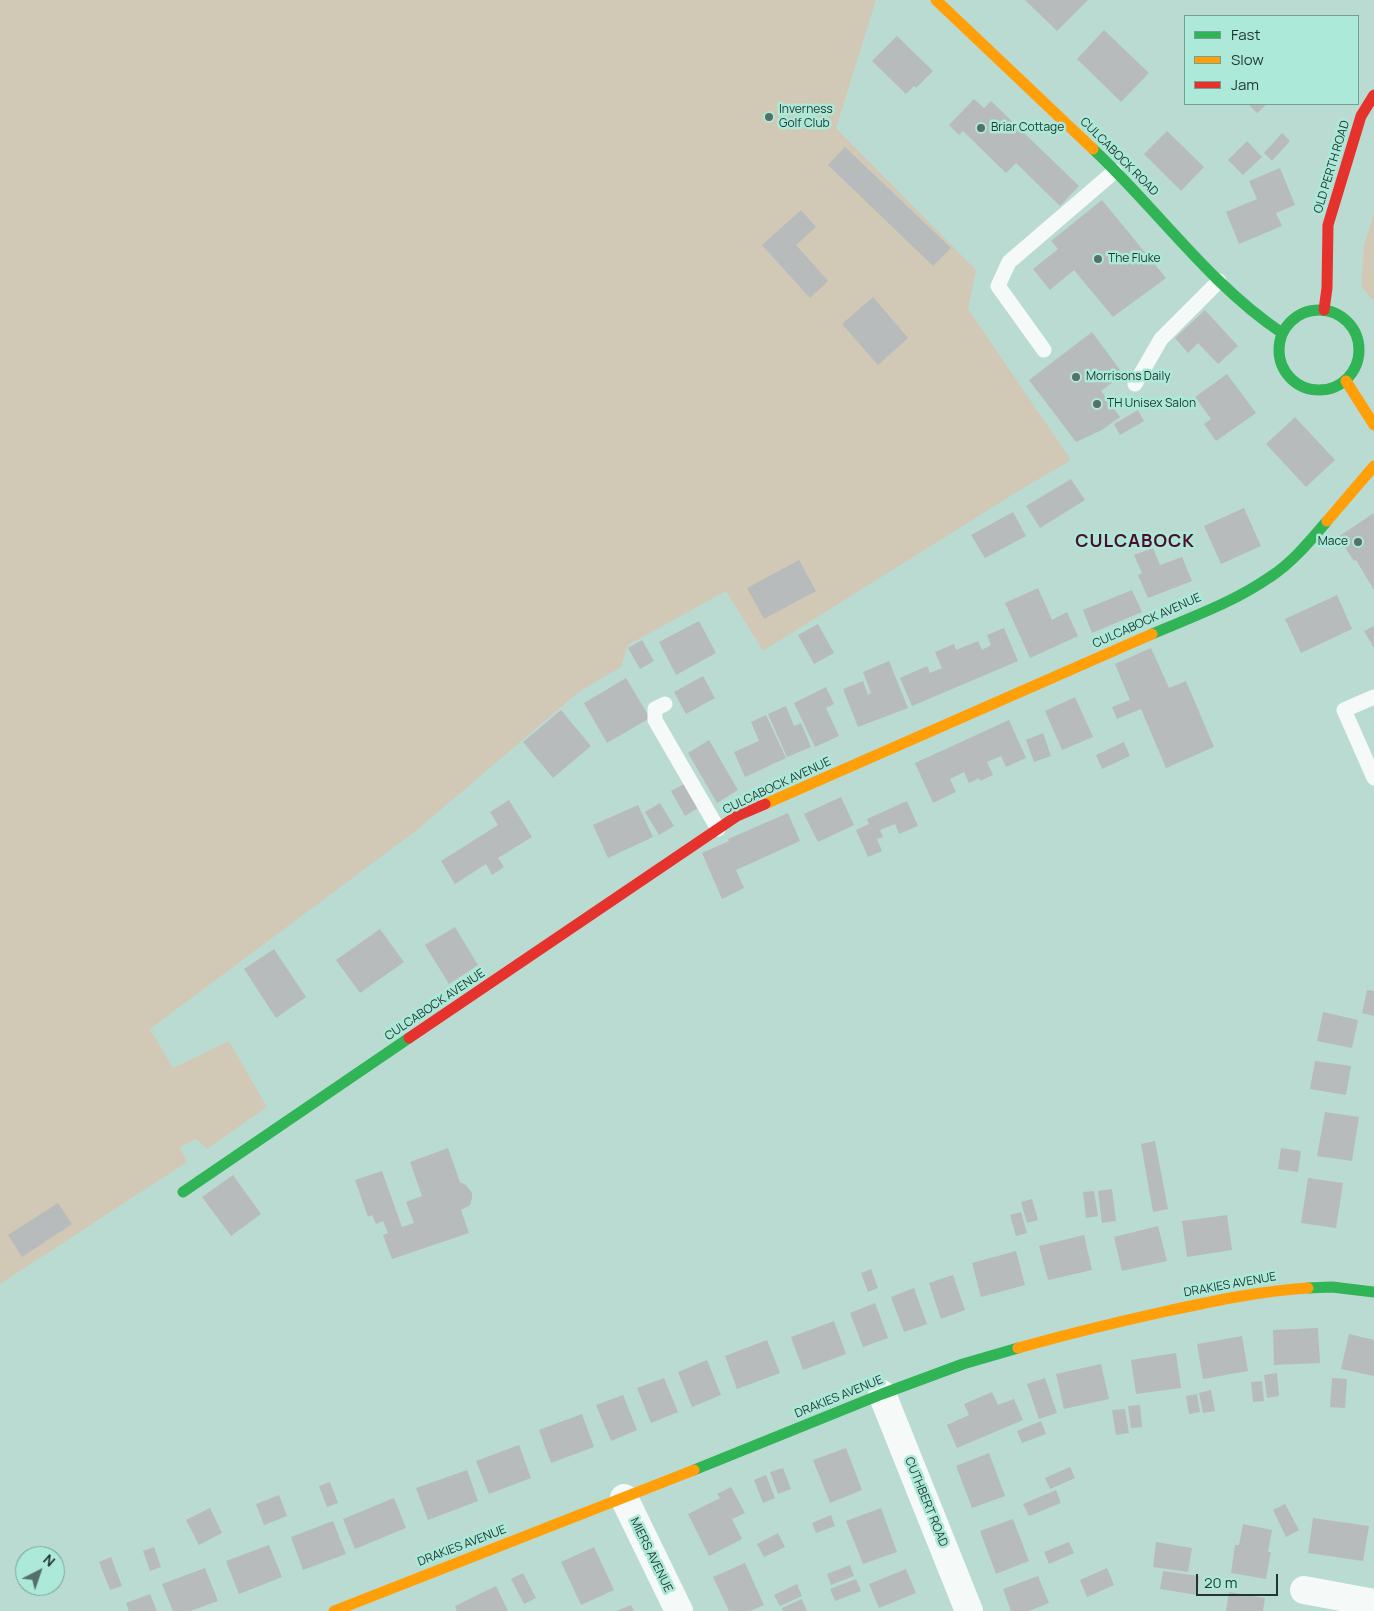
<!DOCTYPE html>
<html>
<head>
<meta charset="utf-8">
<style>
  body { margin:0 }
  #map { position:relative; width:1374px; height:1611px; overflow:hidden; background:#badbd2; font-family:Manrope,sans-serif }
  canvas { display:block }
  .legend { position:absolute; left:1184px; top:15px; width:175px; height:90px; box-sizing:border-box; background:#ace9d8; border:1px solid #73a295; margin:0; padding:6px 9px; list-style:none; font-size:15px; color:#1e3730 }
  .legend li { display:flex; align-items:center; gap:10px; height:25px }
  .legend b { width:25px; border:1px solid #73a295 }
  .north { position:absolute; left:15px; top:1546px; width:50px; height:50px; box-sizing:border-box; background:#ace9d8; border:1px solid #73a295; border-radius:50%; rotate:41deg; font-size:14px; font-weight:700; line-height:20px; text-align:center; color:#1e3730 }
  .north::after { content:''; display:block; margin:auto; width:18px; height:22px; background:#557069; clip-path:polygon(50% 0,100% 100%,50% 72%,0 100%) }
  .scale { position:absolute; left:1196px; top:1574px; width:82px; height:22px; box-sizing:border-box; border:2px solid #1e3730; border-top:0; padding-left:6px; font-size:15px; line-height:18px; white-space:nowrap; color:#1e3730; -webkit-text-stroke:4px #ace9d8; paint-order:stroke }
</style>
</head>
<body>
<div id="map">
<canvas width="1374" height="1611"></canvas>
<ul class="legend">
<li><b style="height:6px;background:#30b455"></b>Fast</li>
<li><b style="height:6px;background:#ff9f0a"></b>Slow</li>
<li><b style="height:6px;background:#e5322d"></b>Jam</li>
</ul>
<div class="north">N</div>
<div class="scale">20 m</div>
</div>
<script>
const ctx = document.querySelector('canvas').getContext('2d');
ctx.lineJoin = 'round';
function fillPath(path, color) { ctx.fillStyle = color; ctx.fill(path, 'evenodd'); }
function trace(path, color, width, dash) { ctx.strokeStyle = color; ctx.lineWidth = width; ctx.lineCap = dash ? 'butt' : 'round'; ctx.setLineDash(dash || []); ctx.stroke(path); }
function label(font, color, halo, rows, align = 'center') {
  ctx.font = font + ' Manrope,sans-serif'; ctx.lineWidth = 5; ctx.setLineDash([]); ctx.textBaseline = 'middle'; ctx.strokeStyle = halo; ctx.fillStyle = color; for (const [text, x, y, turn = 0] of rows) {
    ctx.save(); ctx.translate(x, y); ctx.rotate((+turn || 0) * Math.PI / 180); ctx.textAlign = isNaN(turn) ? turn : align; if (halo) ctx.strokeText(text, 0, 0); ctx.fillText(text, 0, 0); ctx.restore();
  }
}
fillPath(new Path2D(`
  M0,0H876L836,128L976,270L968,309L1071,460L1017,492L763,651L726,591L628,645L621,667L580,691L417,830L150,1029L173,1068L229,1041L267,1107L207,1149L196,1139L180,1147L187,1162L0,1284Z
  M1374,214V302L1361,285L1364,245Z`), '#d1c9b6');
fillPath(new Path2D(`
  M1025,0H1088L1057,31Z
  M1104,30L1149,73L1121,102L1077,59Z
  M897,36L933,71L916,88L914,86L906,94L872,61Z
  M974,99L984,108L991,101L1079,186L1060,206L1016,163L1006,173L963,131L959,135L949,125Z
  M1248,104H1267L1257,113Z
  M1167,131L1204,167L1181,191L1144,154Z
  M1282,133L1290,141L1272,161L1264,153Z
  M1247,141L1262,157L1243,175L1228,160Z
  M845,147L951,248L933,266L828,165Z
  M1280,168L1295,205L1276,213L1282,226L1239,244L1226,212L1257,199L1249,181Z
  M1102,200L1166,278L1113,317L1074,270L1050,290L1033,269L1058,249L1051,241Z
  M801,210L816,227L796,245L828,281L810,298L762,245Z
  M873,297L908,338L878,365L842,324Z
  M1205,310L1238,346L1218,364L1198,343L1188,353L1175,338Z
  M1092,332L1123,374L1101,391L1120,417L1102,430L1076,442L1029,380Z
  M1227,374L1256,413L1216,441L1204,424L1211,419L1195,397Z
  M1138,410L1144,421L1120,435L1114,424Z
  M1295,417L1335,460L1306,487L1266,444Z
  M1071,479L1085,500L1040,528L1026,506Z
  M1244,508L1261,546L1221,564L1204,526Z
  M1013,512L1026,536L985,558L971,535Z
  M1374,513V590L1356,560L1354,561L1338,537Z
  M1153,548L1160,565L1182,557L1192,581L1148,598L1138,575L1142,573L1134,555Z
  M799,560L816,591L764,619L747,588Z
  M1038,588L1052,620L1067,612L1078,636L1030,658L1005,603Z
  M1132,590L1142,612L1092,633L1083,610Z
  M1337,595L1352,629L1301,653L1285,619Z
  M699,621L716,653L676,675L659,642Z
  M818,624L834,653L814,664L798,635Z
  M1374,626V648L1364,631Z
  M1004,628L1018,661L912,706L900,678L927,666L930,673L942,668L935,652L954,644L956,650L978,641L982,650L991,645L987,635Z
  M642,640L654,661L640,669L628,648Z
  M1151,648L1169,688L1186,681L1214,747L1166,768L1141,709L1117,719L1112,707L1130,700L1115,664Z
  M889,661L908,708L858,727L843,689L863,681L868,695L871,693L863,672Z
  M703,676L715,698L686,714L674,692Z
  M626,678L650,718L607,743L584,703Z
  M826,687L834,704L826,708L839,736L815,747L794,703Z
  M1075,697L1093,737L1062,750L1045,711Z
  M786,706L794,726L801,723L811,747L787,757L768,714Z
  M561,710L591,746L553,778L523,742Z
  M766,715L786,758L745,777L734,752L759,741L751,722Z
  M1009,720L1026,758L1006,767L1001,756L987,762L993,775L980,781L979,778L969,783L964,772L950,779L956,792L933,803L915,763Z
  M1043,733L1051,756L1034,762L1026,740Z
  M709,740L738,790L717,803L688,753Z
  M1124,742L1130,756L1102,769L1096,755Z
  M684,784L698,808L685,816L671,791Z
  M841,797L854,825L818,842L804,814Z
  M509,800L532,837L498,858L504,867L492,875L486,864L455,884L441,861L498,825L490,812Z
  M907,801L918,826L899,834L895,824L880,830L883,837L877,839L882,851L868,857L856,830L869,824L867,819Z
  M660,803L674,826L659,835L645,812Z
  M638,805L653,837L608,858L593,825Z
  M788,813L800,841L736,870L744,888L722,899L702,853L729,841L728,839Z
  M455,927L478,965L449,984L425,945Z
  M380,929L404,962L360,993L336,960Z
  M274,949L306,997L276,1018L244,969Z
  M1367,990L1374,991V1016L1362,1013Z
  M1323,1012L1358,1020L1352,1048L1317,1041Z
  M1315,1061L1351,1066L1346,1095L1310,1089Z
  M1325,1112L1359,1117L1352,1161L1317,1156Z
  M1155,1141L1168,1209L1153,1212L1141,1144Z
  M448,1148L460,1182L466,1185L472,1193V1198L470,1205L461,1210L469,1233L392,1259L383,1235L388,1233L383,1221L376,1224L372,1215L368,1217L355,1180L382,1171L402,1227L414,1223L406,1202L422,1196L410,1162Z
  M1281,1148L1301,1151L1298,1172L1278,1169Z
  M233,1175L261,1214L231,1236L202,1197Z
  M1308,1178L1343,1183L1336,1228L1301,1223Z
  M1112,1189L1116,1221L1102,1223L1098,1191Z
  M1094,1191L1098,1216L1086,1218L1083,1192Z
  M1032,1199L1038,1220L1027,1223L1021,1202Z
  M58,1203L72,1224L22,1257L8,1235Z
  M1021,1212L1027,1233L1016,1236L1010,1215Z
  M1227,1215L1232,1250L1187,1257L1182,1221Z
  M1158,1226L1167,1261L1122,1271L1114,1237Z
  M1084,1235L1092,1270L1048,1280L1039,1246Z
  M1016,1251L1025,1285L981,1297L972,1263Z
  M871,1269L878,1288L868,1292L861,1273Z
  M953,1275L965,1310L941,1319L929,1283Z
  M914,1288L927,1324L904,1332L891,1297Z
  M875,1303L888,1338L863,1347L850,1313Z
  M834,1321L846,1354L803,1370L791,1337Z
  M1318,1328L1320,1363L1274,1365L1273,1330Z
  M1349,1334L1374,1340V1376L1341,1369Z
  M1242,1336L1248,1371L1203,1379L1197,1344Z
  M767,1340L780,1373L737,1389L725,1356Z
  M1176,1353L1181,1388L1136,1394L1131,1360Z
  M707,1360L721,1395L692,1407L678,1372Z
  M1101,1364L1109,1399L1064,1409L1056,1374Z
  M1277,1373L1279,1396L1267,1398L1264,1375Z
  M664,1378L678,1412L651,1423L637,1388Z
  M1045,1378L1057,1413L1039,1419L1027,1384Z
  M1332,1378L1347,1379L1345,1408L1330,1407Z
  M1262,1381L1264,1401L1253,1402L1251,1382Z
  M1211,1390L1215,1411L1203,1413L1199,1393Z
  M992,1392L998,1405L1014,1399L1023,1420L957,1448L947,1425L969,1415L964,1404Z
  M1197,1394L1200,1412L1189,1414L1186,1396Z
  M623,1395L637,1430L611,1441L596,1405Z
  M1140,1405L1142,1427L1131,1428L1128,1406Z
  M1125,1409L1129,1433L1116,1435L1112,1410Z
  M582,1414L594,1447L551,1463L539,1430Z
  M1041,1421L1046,1434L1022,1443L1017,1431Z
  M519,1445L531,1478L489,1494L476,1461Z
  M846,1448L862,1490L830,1503L813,1460Z
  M989,1453L1005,1496L972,1508L956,1466Z
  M1070,1467L1075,1478L1050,1489L1045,1478Z
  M783,1468L791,1489L778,1494L770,1472Z
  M467,1470L478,1501L428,1520L416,1488Z
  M766,1475L775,1498L763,1503L754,1480Z
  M330,1482L338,1503L327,1507L319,1486Z
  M731,1487L745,1513L732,1519L742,1539L709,1556L688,1514L720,1498L717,1494Z
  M1056,1490L1061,1503L1029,1516L1023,1504Z
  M279,1495L287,1516L264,1525L256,1504Z
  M394,1498L406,1528L355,1549L343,1519Z
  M1285,1504L1299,1530L1286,1537L1273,1510Z
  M210,1508L222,1533L199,1545L186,1520Z
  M881,1508L897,1552L863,1564L846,1521Z
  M831,1515L835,1526L816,1533L812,1523Z
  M1313,1518L1369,1526L1363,1561L1308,1553Z
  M1013,1519L1029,1561L996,1574L980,1531Z
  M333,1521L346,1554L303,1570L291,1537Z
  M1243,1524L1272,1530L1268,1552H1271L1266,1579L1231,1573L1235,1545H1239Z
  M778,1533L785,1547L764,1557L757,1544Z
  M1069,1542L1074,1553L1049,1564L1044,1552Z
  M1156,1542L1192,1548L1188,1572L1153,1567Z
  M269,1545L282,1577L239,1594L226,1561Z
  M154,1547L161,1567L150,1571L143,1551Z
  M594,1547L614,1590L581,1605L561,1562Z
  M111,1557L122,1586L110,1590L99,1562Z
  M745,1563L764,1605L750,1611H729L713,1577Z
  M850,1565L854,1576L831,1585L827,1574Z
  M205,1568L218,1601L190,1611H173L162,1584Z
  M1107,1568L1114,1585L1087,1597L1080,1580Z
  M906,1569L916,1593L879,1608L869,1584Z
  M1163,1571L1199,1576L1197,1595L1160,1589Z
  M523,1573L536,1598L524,1604L511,1579Z
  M1038,1576L1049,1603L1029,1611H1011L1003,1589Z
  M856,1579L861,1591L835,1601L830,1589Z
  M797,1584L802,1596L780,1606L774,1595Z
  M496,1586L508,1611H457L455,1606Z
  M1229,1592L1265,1598L1263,1611H1226Z
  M150,1594L157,1611H129L126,1603Z
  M802,1599L807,1611H783L782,1608Z
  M631,1605L634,1611H617Z`), '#b8bbbb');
trace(new Path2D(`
  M1044,350L998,286L1009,262L1115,171
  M1135,384L1161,339L1219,281
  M1374,697L1344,710L1374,778
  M665,704L655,709V720L718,829`), '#f5faf8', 15);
trace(new Path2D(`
  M882,1394L969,1611
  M624,1498L679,1611
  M1304,1590L1374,1603`), '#f5faf8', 28);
trace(new Path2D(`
  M1093,149C1157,209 1209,284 1282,333
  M1279 350a40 40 0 1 1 80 0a40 40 0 1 1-80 0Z
  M1152,634C1192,617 1234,602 1270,577C1292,563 1310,541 1327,521
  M183,1192L409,1038
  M1308,1288L1332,1287L1374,1292
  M694,1470L882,1394L963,1364L1018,1348`), '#30b455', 11);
trace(new Path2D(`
  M936,0L1093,149
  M1346,381L1374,425
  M1327,521L1374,466
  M765,804L1152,634
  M1018,1348C1068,1334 1117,1322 1167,1311C1214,1301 1260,1291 1308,1288
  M334,1611L694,1470`), '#ff9f0a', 11);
trace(new Path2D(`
  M1324,310L1327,288L1328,225L1361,116L1374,95
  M409,1038L737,816L765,804`), '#e5322d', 11);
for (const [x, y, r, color] of [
  [769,117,5,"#557069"],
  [981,128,5,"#557069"],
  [1098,259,5,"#557069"],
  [1076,377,5,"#557069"],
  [1097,404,5,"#557069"],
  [1358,542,5,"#557069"]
]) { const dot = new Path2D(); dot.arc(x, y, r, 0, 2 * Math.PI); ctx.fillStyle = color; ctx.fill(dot); trace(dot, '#ace9d8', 2); }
label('12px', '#1e3730', '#ace9d8', [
  ["Inverness",779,110],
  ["Golf Club",779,124],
  ["Briar Cottage",991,128],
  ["The Fluke",1108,259],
  ["Morrisons Daily",1086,377],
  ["TH Unisex Salon",1107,404],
  ["Mace",1348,542,"right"]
], 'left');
label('12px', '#1e3730', '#ace9d8', [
  ["CULCABOCK ROAD",1119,157,45],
  ["OLD PERTH ROAD",1332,167,-73],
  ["CULCABOCK AVENUE",1147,621,-24],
  ["CULCABOCK AVENUE",777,786,-25],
  ["CULCABOCK AVENUE",435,1005,-34],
  ["DRAKIES AVENUE",1230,1285,-10],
  ["DRAKIES AVENUE",839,1397,-22],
  ["CUTHBERT ROAD",926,1502,68],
  ["DRAKIES AVENUE",462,1546,-21],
  ["MIERS AVENUE",651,1555,64]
]);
ctx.letterSpacing = '1px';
label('bold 18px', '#4e0d2d', '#ace9d8', [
  ["CULCABOCK",1135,542]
]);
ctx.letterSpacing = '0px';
</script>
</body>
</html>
